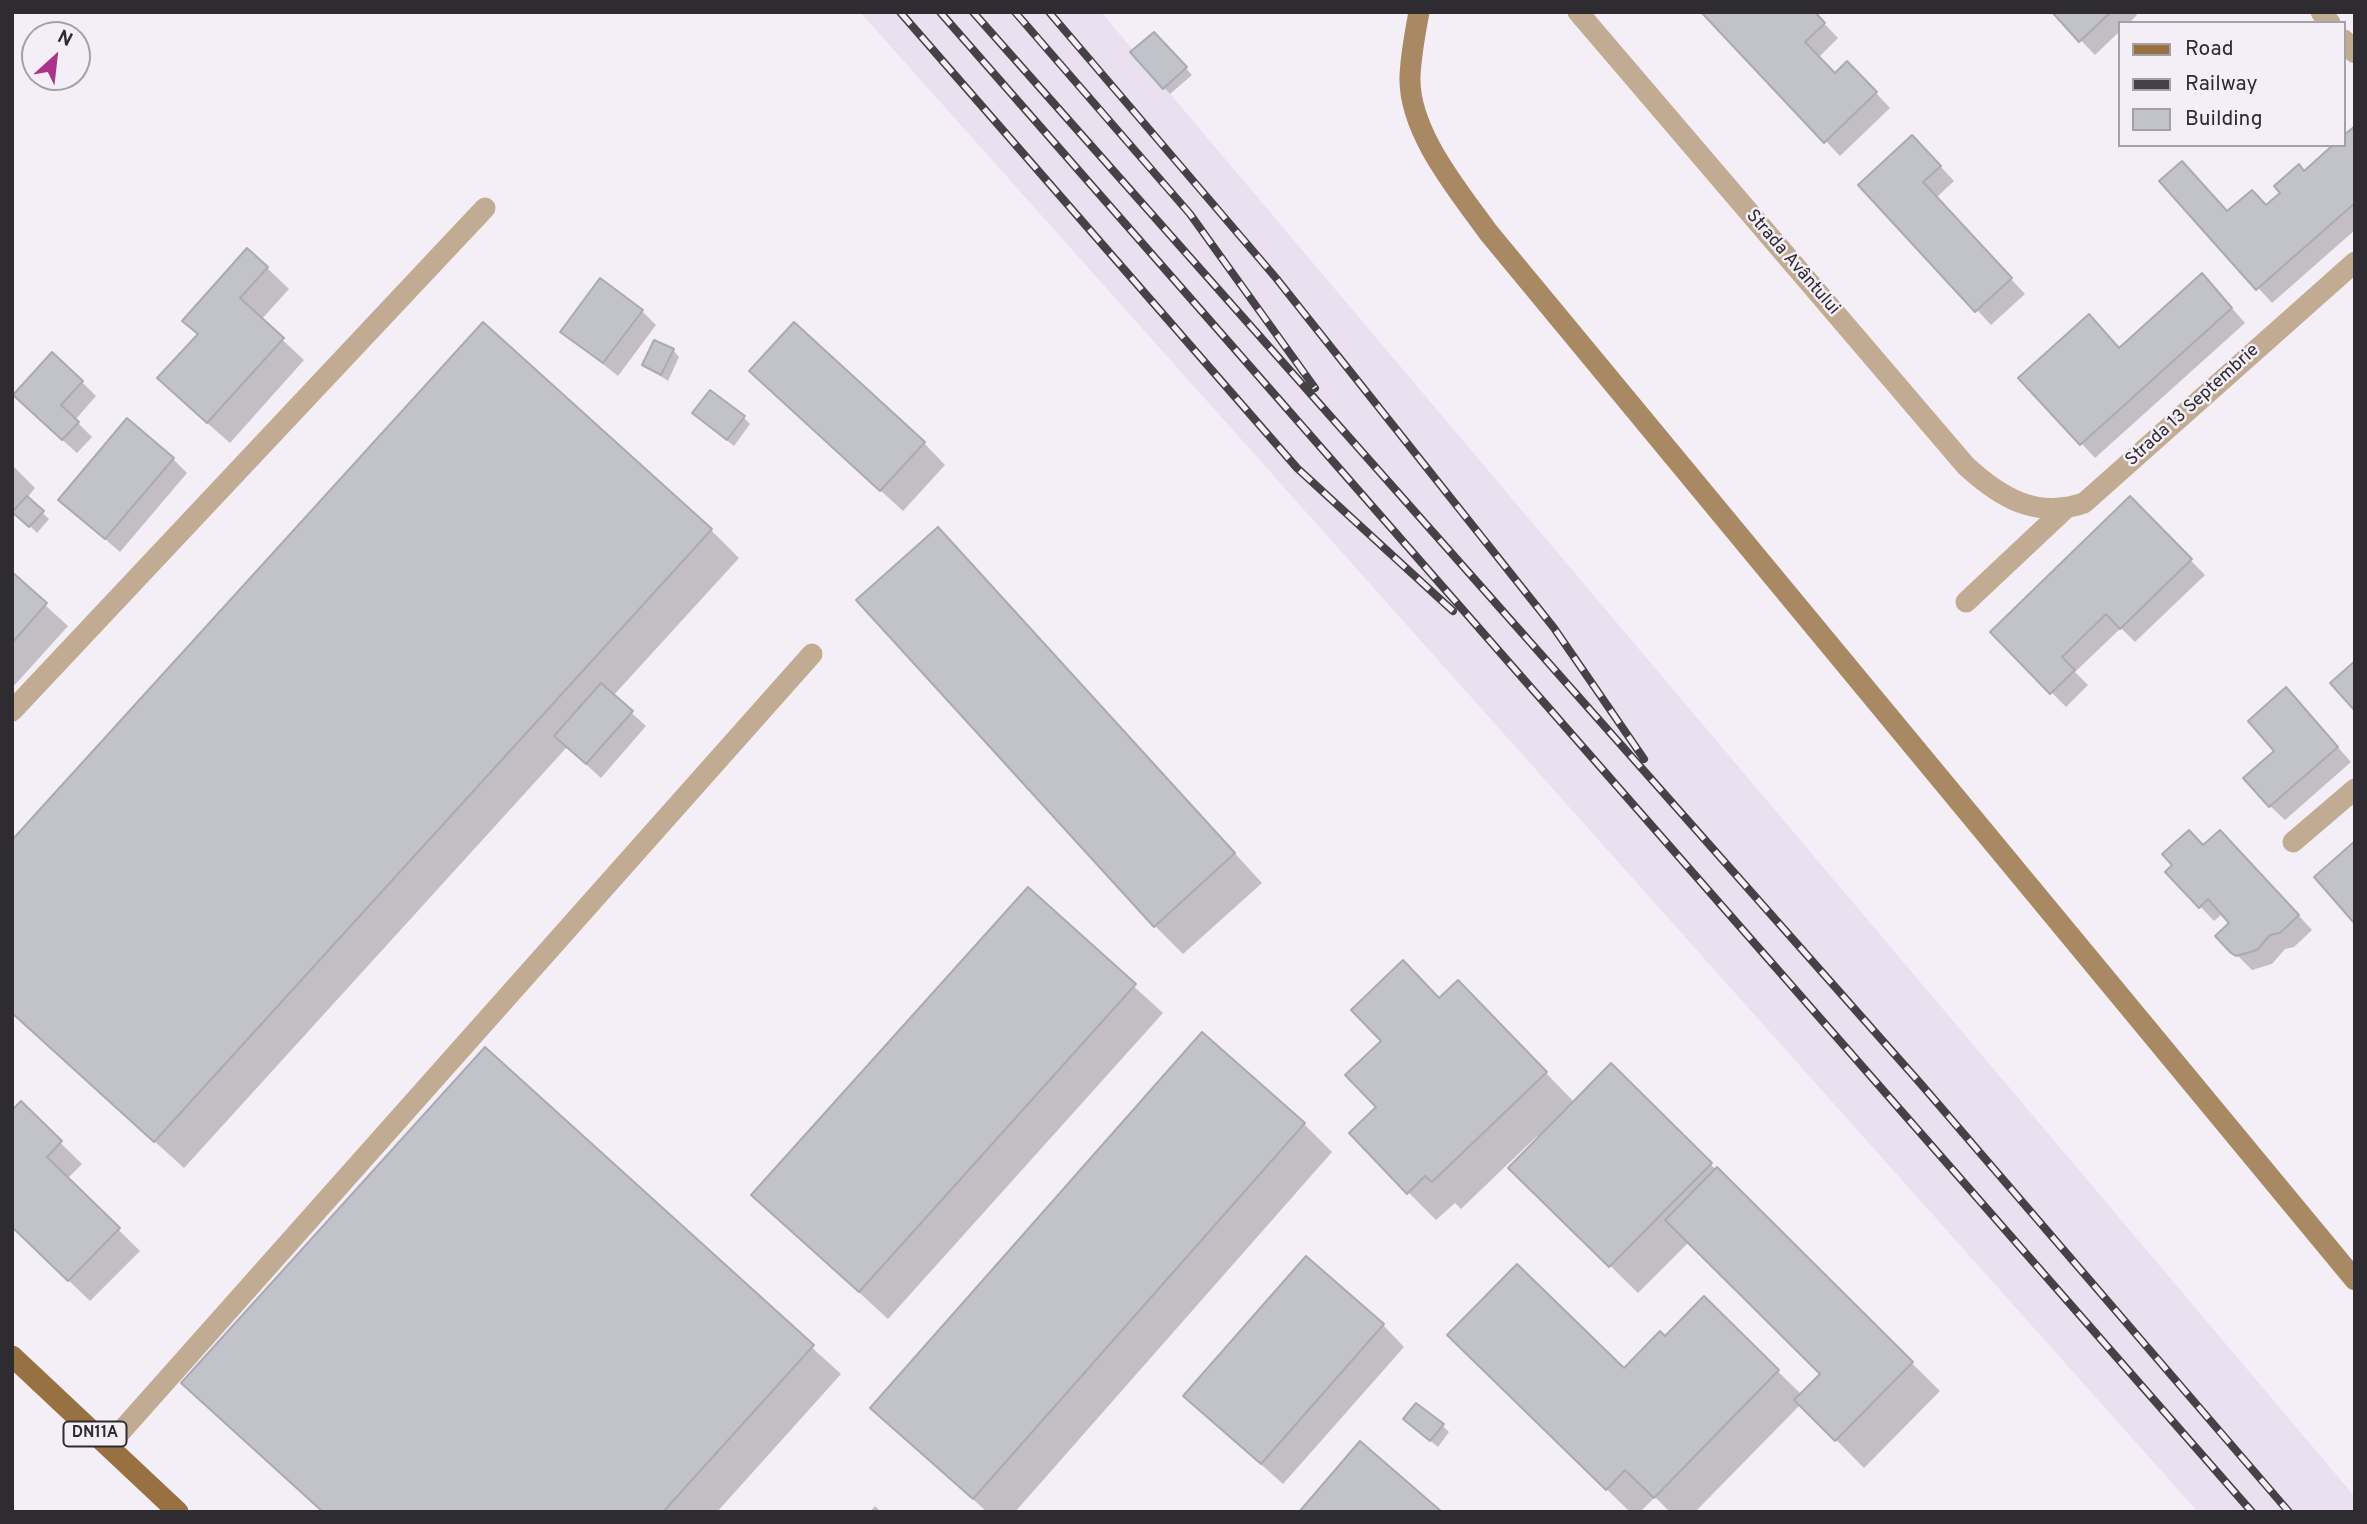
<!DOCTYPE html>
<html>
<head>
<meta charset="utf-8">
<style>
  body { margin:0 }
  #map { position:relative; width:2367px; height:1524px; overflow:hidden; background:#f4eef6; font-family:Overpass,sans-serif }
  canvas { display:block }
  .frame { position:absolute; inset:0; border:14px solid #2e2c30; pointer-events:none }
  .legend { position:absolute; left:2118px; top:21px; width:228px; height:126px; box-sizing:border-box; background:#f4eef6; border:2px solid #a5a0a7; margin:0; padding:9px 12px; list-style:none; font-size:21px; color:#2e2c30 }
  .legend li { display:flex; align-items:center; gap:14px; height:35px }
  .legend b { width:35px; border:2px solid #a5a0a7 }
  .north { position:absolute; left:21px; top:21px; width:70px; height:70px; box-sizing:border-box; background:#f4eef6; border:2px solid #a5a0a7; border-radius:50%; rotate:27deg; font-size:19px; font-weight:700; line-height:28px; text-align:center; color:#2e2c30 }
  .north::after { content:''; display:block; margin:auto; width:24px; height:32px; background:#aa348b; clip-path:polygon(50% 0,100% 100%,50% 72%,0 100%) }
</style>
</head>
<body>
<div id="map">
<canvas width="2367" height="1524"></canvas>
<div class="frame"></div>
<ul class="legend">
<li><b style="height:9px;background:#987142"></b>Road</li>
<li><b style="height:9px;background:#454247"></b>Railway</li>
<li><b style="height:19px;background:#c2c2cb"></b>Building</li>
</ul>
<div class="north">N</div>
</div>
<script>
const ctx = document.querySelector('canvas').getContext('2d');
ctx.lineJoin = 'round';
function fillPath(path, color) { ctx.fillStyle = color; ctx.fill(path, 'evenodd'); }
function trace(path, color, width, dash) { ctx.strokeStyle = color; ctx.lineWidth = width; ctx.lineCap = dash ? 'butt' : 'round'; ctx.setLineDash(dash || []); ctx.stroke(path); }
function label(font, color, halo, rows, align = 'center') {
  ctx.font = font + ' Overpass,sans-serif'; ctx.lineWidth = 5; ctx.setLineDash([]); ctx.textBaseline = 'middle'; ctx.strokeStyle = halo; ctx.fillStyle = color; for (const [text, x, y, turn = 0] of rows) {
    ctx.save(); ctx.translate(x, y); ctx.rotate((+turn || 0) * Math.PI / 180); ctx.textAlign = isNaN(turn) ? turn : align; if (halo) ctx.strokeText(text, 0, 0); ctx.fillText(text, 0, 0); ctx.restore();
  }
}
fillPath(new Path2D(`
  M860,12H1101L2355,1497V1512H2198Z`), '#eae0ef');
fillPath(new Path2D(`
  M1703,12H1813L1838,38L1818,58L1836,76L1862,78L1890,108L1840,156Z
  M2054,12H2135L2137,15L2129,23H2120V31L2095,55Z
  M1161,41L1192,75L1170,94L1164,87Z
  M2355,128V230L2272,303L2161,181L2228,213L2266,207L2305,173L2344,145Z
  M1927,152L1954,181L1936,198L2025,294L1991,325L1861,185Z
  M267,268L289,289L261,320L304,360L230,443L181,400L199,335L185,321Z
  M2216,290L2245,323L2095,458L2021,378L2120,349Z
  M642,311L656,325L618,376L563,332Z
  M673,350L679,357L668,381L644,365Z
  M82,382L96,396L75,420L92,437L77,453L29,410Z
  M773,392L924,443L945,465L903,511Z
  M744,418L750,424L734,446L701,419Z
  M173,459L187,473L120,552L60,500Z
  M12,465L35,488L27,498L49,519L37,533L15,511L12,514Z
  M2130,498L2205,575L2135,642L2121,628L2075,672L2088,685L2066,707L1992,632Z
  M938,529L1262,883L1183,954L1155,926Z
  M711,530L739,558L613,696L646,726L601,778L567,747L184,1168L12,1013Z
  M12,575L68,626L12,688Z
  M2300,704L2351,762L2285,820L2270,806L2276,751Z
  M2235,846L2312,930L2294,947L2285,949L2272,964L2252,970L2218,936L2232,923L2223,913L2214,921L2168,872L2204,847Z
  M1028,890L1163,1013L888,1319L753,1195Z
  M1440,1000L1486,1011L1575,1103L1611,1066L1940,1391L1864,1468L1801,1404L1695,1512H1670L1655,1497L1640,1512H1630L1478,1363L1624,1370L1665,1339L1704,1299L1802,1395L1823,1374L1689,1242L1638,1293L1511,1168L1539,1139L1537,1136L1461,1209L1455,1203L1436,1220L1408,1192L1379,1107Z
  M485,1050L841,1374L717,1512H323L183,1383Z
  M21,1104L82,1164L67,1179L140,1251L90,1301L12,1226Z
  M1304,1124L1332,1152L1015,1512H987L872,1408Z
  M1383,1325L1404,1347L1283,1484L1185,1396Z
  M1442,1425L1449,1432L1438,1447L1412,1426Z
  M875,1506L881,1512H870Z`), '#0003');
const building = new Path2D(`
  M1701,12H1815L1825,23L1805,42L1835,73L1847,61L1877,92L1824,143Z
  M2052,12H2111L2079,42Z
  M1154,32L1187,67L1163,89L1130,52Z
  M2355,126V203L2256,290L2159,181L2182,161L2227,211L2252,190L2266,205L2280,193L2274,186L2299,164L2304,171L2333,145H2344V135Z
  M1912,135L1941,166L1923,182L2012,278L1975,312L1858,185Z
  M247,248L268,267L240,298L284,338L207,423L157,378L198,334L182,321Z
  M2202,273L2232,308L2080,445L2018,378L2089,314L2119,348Z
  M600,278L643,310L603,363L560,332Z
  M483,322L712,529L154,1142L12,1013V840Z
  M794,322L925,442L880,491L749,371Z
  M654,340L674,349L661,375L642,365Z
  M52,352L83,381L61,405L79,422L62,440L13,395Z
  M710,390L745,416L727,440L692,413Z
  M127,418L174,458L105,539L58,500Z
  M27,496L44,511L29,527L12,512Z
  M2130,496L2192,559L2120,629L2106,614L2062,657L2075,670L2050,694L1990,632Z
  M938,527L1235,853L1154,927L856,600Z
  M12,572L47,603L12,643Z
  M2355,661V711L2330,683Z
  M601,683L633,711L586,764L554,736Z
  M2286,687L2338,747L2269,807L2243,778L2274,751L2248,721Z
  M2189,830L2203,845L2220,830L2299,915L2280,933L2270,935L2257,950L2236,956L2231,953L2215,936L2229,923L2208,899L2199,908L2165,872L2172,865L2162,854Z
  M2355,841V924L2314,877Z
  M1028,887L1136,984L859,1292L751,1195Z
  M1403,960L1439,998L1458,980L1547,1072L1432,1182L1425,1176L1407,1194L1349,1133L1376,1107L1345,1075L1381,1041L1351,1010Z
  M1202,1032L1305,1123L973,1499L870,1408Z
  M485,1047L814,1345L663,1512H323L181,1383Z
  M1611,1063L1712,1163L1609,1267L1508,1168Z
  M21,1101L62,1141L47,1157L120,1228L68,1281L12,1227V1110Z
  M1717,1167L1913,1362L1835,1441L1794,1400L1820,1374L1665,1220Z
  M1306,1256L1384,1324L1261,1464L1183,1396Z
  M1517,1264L1624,1368L1660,1331L1665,1336L1704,1296L1779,1370L1654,1498L1625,1470L1606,1490L1447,1335Z
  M1416,1403L1444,1424L1430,1441L1403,1419Z
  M1360,1441L1442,1512H1299Z`);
fillPath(building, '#c2c2cb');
trace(building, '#aaaab3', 2);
trace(new Path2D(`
  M108,1446L812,654`), '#c1ab93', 21);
trace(new Path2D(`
  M1578,12L1966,466C2001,498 2036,519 2084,503L2355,262
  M2321,12L2330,23
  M2344,40L2355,53
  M1966,602L2065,509
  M12,711L485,208
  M2293,842L2355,789`), '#c1ab93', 21);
trace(new Path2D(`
  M1419,12C1415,33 1411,55 1410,76C1408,131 1458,190 1488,232L2355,1280`), '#a98964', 21);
trace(new Path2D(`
  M12,1356L178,1512`), '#987142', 21);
const rail = new Path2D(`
  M900,12L1297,468L1453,611
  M940,12L2252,1512
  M973,12L1920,1083L2289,1512
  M1015,12L1190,214L1315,388
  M1049,12L1276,278L1554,628L1644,759`);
trace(rail, '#454247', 8);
trace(rail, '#f4eef6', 5, [16]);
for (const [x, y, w] of [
  [95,1434,63]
]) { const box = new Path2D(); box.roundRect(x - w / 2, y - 12.5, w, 25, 5); ctx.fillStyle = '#f4eef6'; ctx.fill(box); trace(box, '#2e2c30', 2); }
label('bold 16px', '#2e2c30', null, [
  ["DN11A",95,1434]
]);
label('18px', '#2e2c30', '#f4eef6', [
  ["Strada Avântului",1792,263,49],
  ["Strada 13 Septembrie",2193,406,-42]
]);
</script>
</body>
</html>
